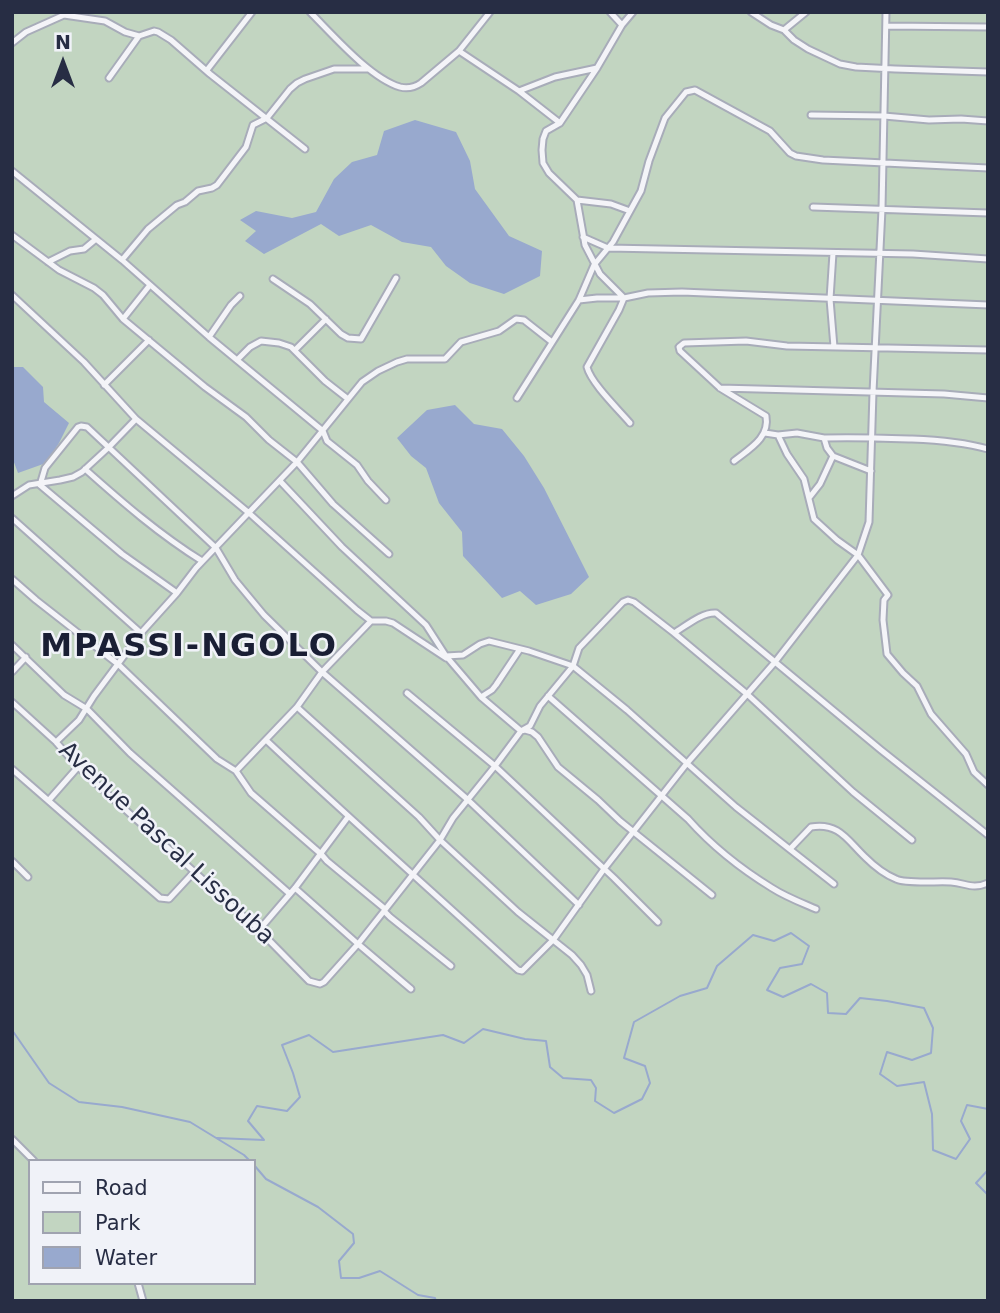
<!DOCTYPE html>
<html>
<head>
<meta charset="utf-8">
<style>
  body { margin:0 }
  #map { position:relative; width:1000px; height:1313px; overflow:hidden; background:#e0e3eb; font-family:"DejaVu Sans",sans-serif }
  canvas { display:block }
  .frame { position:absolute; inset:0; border:14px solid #272d44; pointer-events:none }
  .legend { position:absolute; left:28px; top:1159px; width:228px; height:126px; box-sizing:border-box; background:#f0f2f8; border:2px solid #a0a3b0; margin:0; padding:9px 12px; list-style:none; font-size:21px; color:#272d44 }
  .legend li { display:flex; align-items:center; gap:14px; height:35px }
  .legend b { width:35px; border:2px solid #a0a3b0 }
  .north { position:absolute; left:28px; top:28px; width:70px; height:70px; -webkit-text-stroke:5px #f0f2f8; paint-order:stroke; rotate:0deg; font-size:19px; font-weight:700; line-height:28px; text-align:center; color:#272d44 }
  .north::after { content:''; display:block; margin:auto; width:24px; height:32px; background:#272d44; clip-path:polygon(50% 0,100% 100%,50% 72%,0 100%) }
</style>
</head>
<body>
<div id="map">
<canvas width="1000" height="1313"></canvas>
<div class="frame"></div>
<ul class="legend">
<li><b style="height:9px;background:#f4f4f8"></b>Road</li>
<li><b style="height:19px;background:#c2d5c1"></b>Park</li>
<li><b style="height:19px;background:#98a9ce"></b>Water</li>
</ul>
<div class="north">N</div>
</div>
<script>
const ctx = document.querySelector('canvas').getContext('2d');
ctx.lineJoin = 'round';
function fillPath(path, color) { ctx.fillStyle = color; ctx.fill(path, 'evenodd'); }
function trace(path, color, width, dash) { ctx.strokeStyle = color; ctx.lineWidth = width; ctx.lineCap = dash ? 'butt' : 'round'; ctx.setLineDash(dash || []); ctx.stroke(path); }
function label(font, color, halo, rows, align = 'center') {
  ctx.font = font + ' "DejaVu Sans",sans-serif'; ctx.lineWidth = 5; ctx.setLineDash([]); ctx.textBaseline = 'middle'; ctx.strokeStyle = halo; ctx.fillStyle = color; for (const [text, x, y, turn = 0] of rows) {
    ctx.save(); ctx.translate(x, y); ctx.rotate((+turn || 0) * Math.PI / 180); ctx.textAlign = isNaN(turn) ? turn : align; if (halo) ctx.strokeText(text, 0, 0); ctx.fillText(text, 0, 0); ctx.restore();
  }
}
fillPath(new Path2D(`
  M12,12H988V1301H12ZM30,1161H254V1283H30Z`), '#c2d5c1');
fillPath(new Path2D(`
  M415,120L456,132L470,161L475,189L509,236L542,251L540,276L504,294L470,283L446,266L431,247L402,242L371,225L339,236L321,224L264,254L245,241L256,231L240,220L256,211L292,218L316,212L334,179L352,162L377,155L384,131Z
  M12,367H23L43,387L44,402L69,423L59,443L46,463L18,473L12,457Z
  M455,405L474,424L502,429L524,456L544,488L589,577L571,594L536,605L520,591L502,598L463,556L462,532L439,503L426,468L411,456L397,438L427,410Z`), '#98a9ce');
trace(new Path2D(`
  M12,1030L49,1083L79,1102L122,1107L190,1122L244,1155L250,1161
  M217,1138L264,1140L248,1121L257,1106L287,1111L300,1097L293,1073L282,1045L309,1035L333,1052L443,1035L464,1043L483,1029L525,1039L546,1041L550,1067L563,1078L591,1080L596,1088L595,1101L614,1113L642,1099L650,1083L645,1066L624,1058L634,1022L680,996L707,988L717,966L753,935L774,941L791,933L809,946L802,964L780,968L767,990L783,997L811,984L827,993L828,1013L846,1014L860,998L887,1001L924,1008L933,1028L931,1053L912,1060L887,1052L880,1074L897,1086L924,1082L932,1114L933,1150L956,1159L970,1139L961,1121L967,1105L988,1109
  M254,1165L266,1179L318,1207L353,1234L354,1243L339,1261L341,1278H359L380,1271L418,1295L435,1298L436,1301
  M988,1170L976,1183L988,1195`), '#98a9ce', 2);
const minor = new Path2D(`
  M310,12C333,35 370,78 400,87C408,89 415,87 421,83L459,51L519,91L555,77L597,68
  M610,12L622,25
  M751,12L771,25L784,30L794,40L808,49L840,64L856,67L895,69L988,72
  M886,26L988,27
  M784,30L806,12
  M12,43L26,32L64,15L105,21L125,32L139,36
  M459,51L490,12
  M207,70L252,12
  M109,78L139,36L154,31L158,32L171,40L210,74L305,149
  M519,91L560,123L546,131L543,139L542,150L543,163L549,173L577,200L585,245L600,274L624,298L619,310L587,367C591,383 618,409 630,423
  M811,115L884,116L929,120L961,119L988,121
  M560,123L597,68L622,25L633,12
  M12,171L122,260L209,337L323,431L327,441L357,465L368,481L386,500
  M577,200L611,204L630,211
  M813,207L988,213
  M12,235L59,270L94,288L103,295L123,319L205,387L246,417L269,440L297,462L333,504L389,554
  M583,237L608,248L913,254L988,259
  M833,253L830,299L834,347
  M122,260L148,229L177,205L185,202L198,191L212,188L217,185L246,147L253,125L267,118L290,89L297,83L305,79L334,69H368
  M48,262L70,251L84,249L96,239
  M273,279L310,304L341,334L348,338L361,339L396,278
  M12,295L84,362L136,419L249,513L357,610L371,621H386L393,623L446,658
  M579,300L597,298H624L648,293L682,292L988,305
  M123,319L150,285
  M209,337L231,305L240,296
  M295,350L326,319
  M237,360L250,347L261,341L279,343L291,347L325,381L348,399
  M104,385L149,340
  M720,388L944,394L988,398
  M517,398L579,300L594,265L613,242L641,191L649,161L665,118L686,92L695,90L770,131L790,153L796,156L823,160L988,168
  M765,433L778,435L797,433L824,438L827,448L833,456L871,471
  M778,435L787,454L804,479L814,519L837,540L858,555L888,595L884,600L883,620L887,654L903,673L917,686L931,714L966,754L974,772L988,785
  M824,438C854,437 882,438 912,439C937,440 963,442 988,449
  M734,461C749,449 770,438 766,416L720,388L680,351L679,347L684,343L746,341L787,346L988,350
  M85,469C122,502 160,535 202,561
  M280,481L342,547L426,625L446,656L481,697L521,731L525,730L532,732L538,737L558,767L598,800L620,821L712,895
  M40,485L45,468L78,427L81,426L87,427L216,548L235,580L264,615L322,672L467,799L579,905
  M40,485L122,554L177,593
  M12,496L29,485L60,480L73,477L82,472L108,448L136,419
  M809,498L820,484L833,456
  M12,518L141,633
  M12,579L36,600L119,665L217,759L236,771L251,793L321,854L327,861L385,909V912L390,917L451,966
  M674,633L747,694L853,792L912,840
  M12,645L64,695L87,709L130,753L290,894
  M446,656L463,655L480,644L489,641L529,651L573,666L627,710L736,807L834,884
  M12,672L26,657
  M407,693L495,766L614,878L658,922
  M548,696L688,819C712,846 741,869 772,888C786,897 802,903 816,909
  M481,697L492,690L496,685L520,649
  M12,702L56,742L78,767L259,930L309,981L320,984L324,982L358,944L440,840L453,818L495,766L521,731L530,726L540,706L573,666L579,648L623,602L628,600L634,602L674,633C686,626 702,612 716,613L881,750L988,835
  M297,707L322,672L371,621
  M266,740C349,818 434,893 518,970L522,971L554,939L604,869L688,762L775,662L858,555L869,522L873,392L882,209L886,12
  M56,742L79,720L94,696L141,633L177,593L196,568L297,462L362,382L378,371L397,362L407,359H445L461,342L499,331L516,319L524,320L552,342
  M12,769L160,898L169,899L194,872
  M236,771L297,707L419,817L440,840L518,912L572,955L581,965L587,975L591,991
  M49,800L78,767
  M790,849L811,827C839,822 848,841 865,857C873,865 886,875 896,879C906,884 938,881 951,882C966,883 972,890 988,883
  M12,861L28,877
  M295,888L358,944L411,989
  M259,930L295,888L348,817
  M12,1139L34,1161
  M138,1283L143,1301`);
trace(minor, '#a8acb9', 9);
trace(minor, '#f4f4f8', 5);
label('24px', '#272d44', '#f0f2f8', [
  ["Avenue Pascal Lissouba",166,844,43]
]);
ctx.letterSpacing = '2px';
label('bold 32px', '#191e34', '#f0f2f8', [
  ["MPASSI-NGOLO",189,648]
]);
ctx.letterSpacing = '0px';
</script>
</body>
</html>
